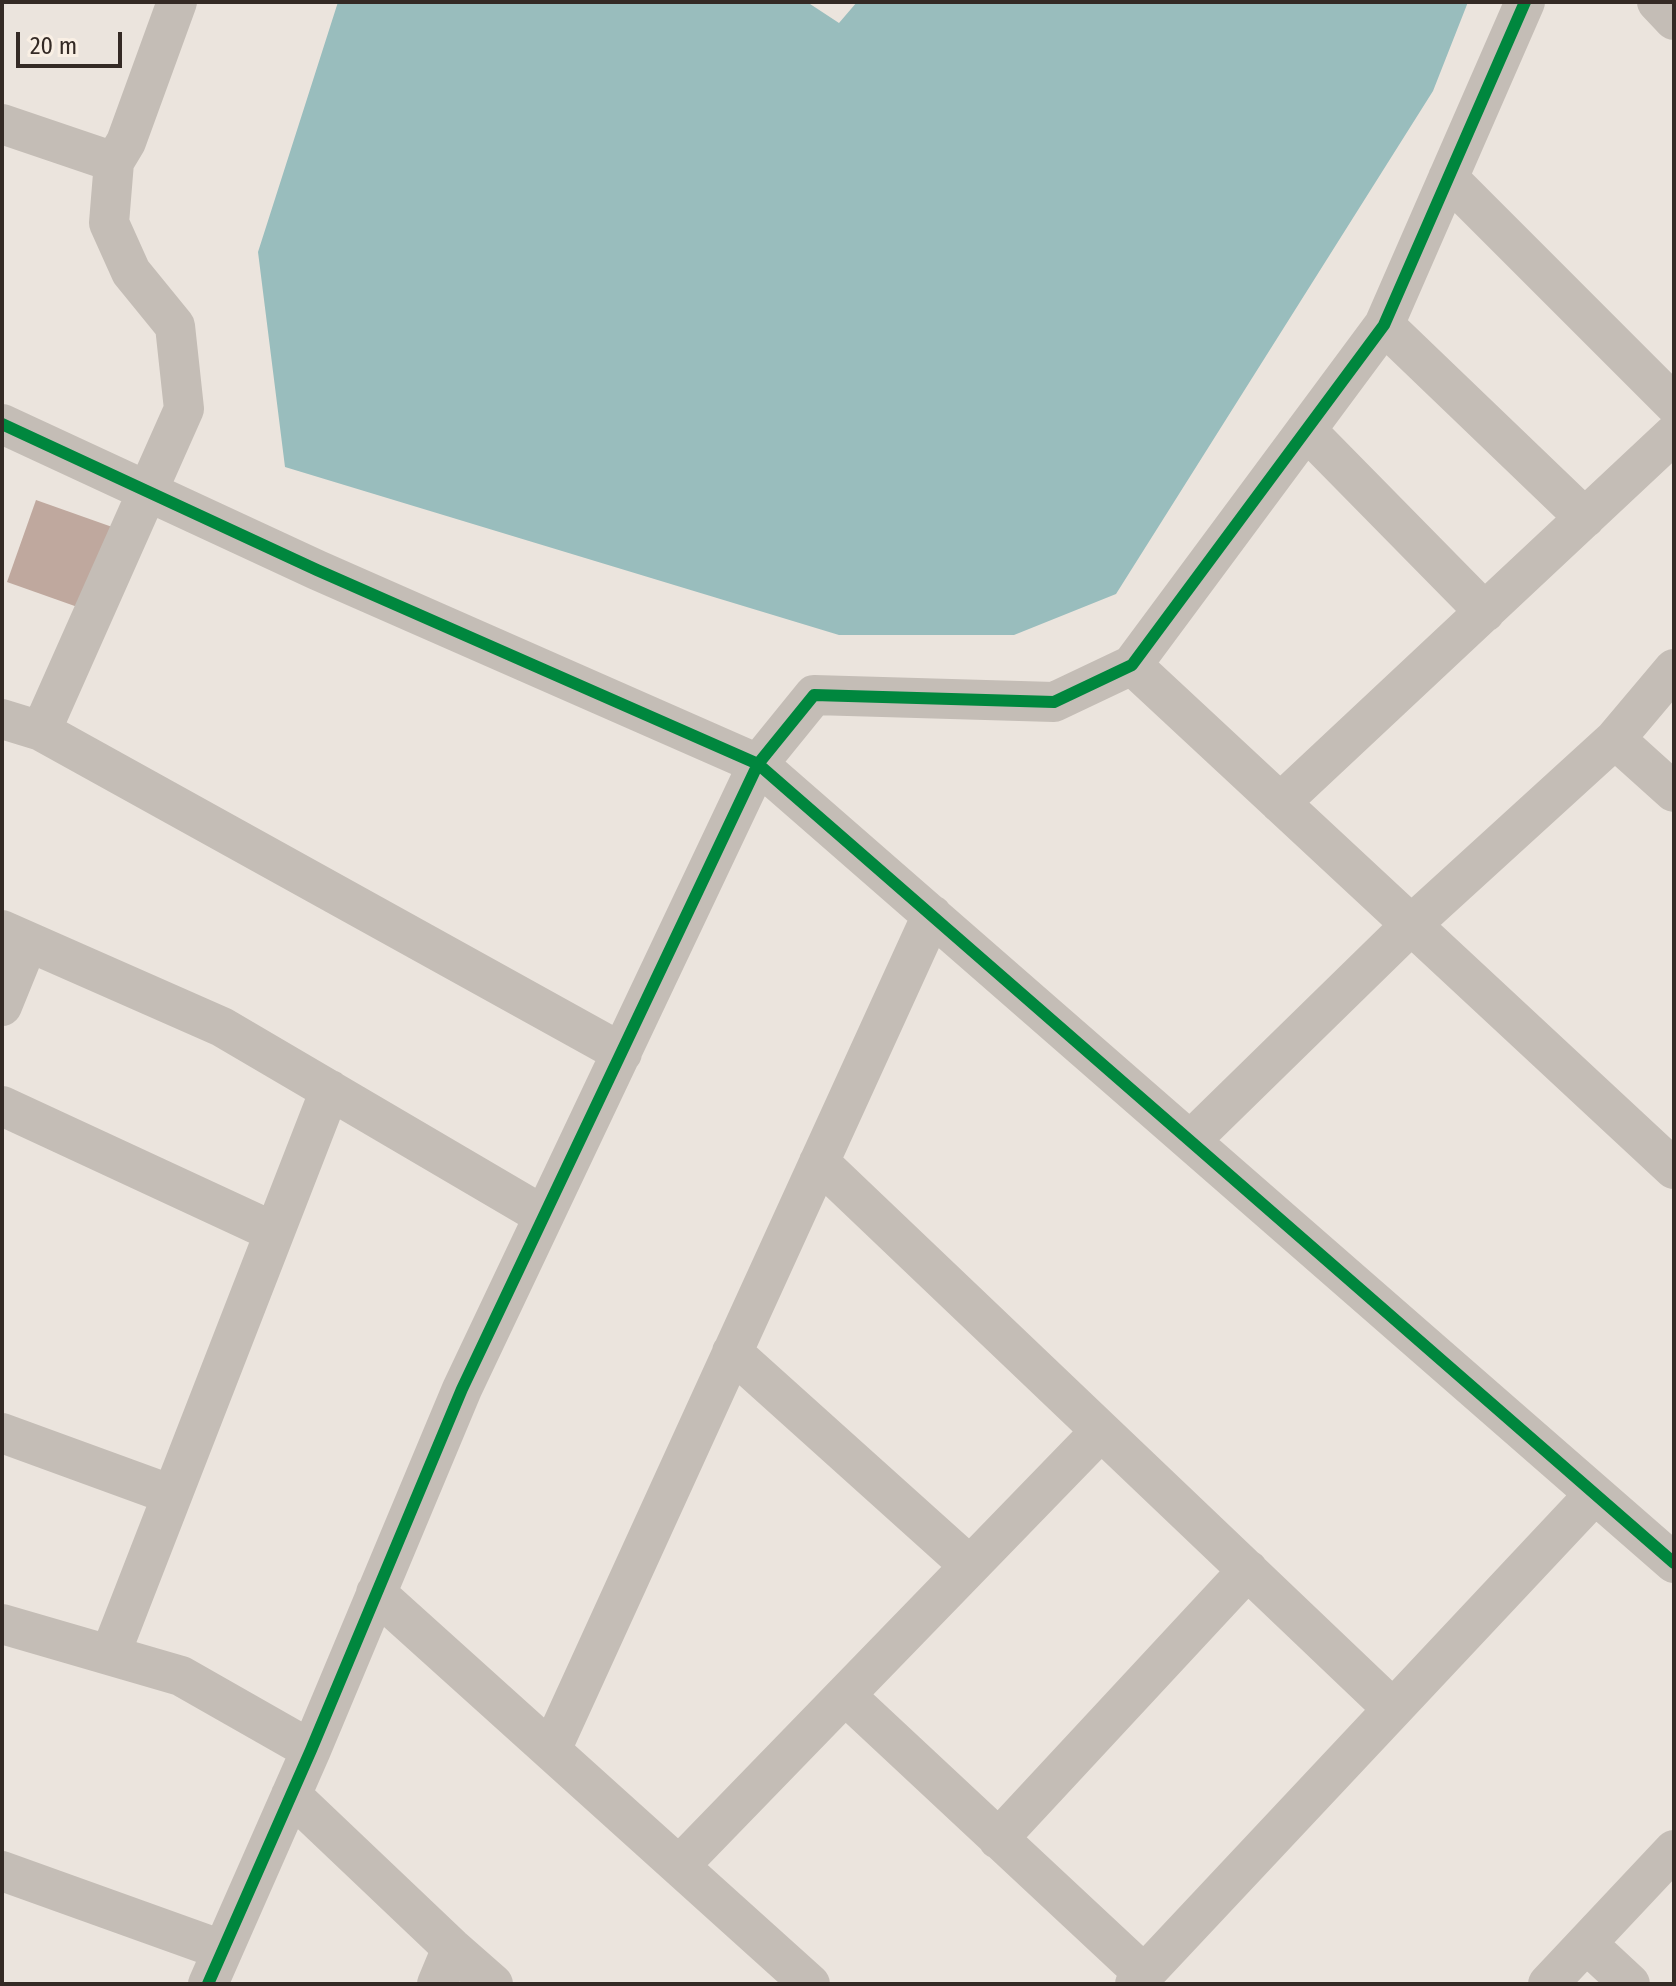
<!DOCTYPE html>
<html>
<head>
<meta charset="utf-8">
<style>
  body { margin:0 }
  #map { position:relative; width:1676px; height:1986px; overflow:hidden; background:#ebe4dd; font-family:"Fira Sans Condensed",sans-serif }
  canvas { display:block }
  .frame { position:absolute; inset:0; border:4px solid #342a25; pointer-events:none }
  .scale { position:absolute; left:16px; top:32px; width:106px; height:36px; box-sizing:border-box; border:4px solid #342a25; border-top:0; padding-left:10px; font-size:24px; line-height:28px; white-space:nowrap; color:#342a25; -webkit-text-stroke:6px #f9efe4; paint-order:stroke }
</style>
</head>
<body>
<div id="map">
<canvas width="1676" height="1986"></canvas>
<div class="frame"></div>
<div class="scale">20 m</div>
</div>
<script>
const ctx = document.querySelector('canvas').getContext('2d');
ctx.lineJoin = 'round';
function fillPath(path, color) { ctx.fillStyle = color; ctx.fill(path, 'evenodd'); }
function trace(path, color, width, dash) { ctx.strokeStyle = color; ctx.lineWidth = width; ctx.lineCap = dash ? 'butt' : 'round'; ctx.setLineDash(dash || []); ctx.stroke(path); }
fillPath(new Path2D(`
  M338,2H807L839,23L857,2H1468L1433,91L1116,594L1014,635H839L285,467L258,252Z`), '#99bdbd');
fillPath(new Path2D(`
  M36,500L115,528L86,610L7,582Z`), '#bfa89e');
trace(new Path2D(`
  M1657,2L1674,20
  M2,124L114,162L109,223L131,272L175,326L184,409L41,731
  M114,162L126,142L177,2
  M1448,178L1674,404
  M1384,325L1585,518
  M2,424L317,570L758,764L1674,1563
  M1306,430L1485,612
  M1132,665L1674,1169
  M2,719L41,731L622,1053
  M1615,739L1674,792
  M1280,803L1674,434
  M2,930L222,1027L544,1216
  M2,1006L28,942
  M2,1106L274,1232
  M1191,1140L1411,925L1615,739L1674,669
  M819,1162L1393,1709
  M732,1352L970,1566
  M2,1433L172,1495
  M376,1593L810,1984
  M2,1624L181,1676L311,1750
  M110,1655L330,1090
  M845,1695L1144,1974
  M551,1750L932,915
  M291,1795L452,1948L493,1984
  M998,1839L1248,1570
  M679,1866L1101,1431
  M2,1871L222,1950
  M1587,1944L1630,1984
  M208,1984L311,1750L462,1389L758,764L814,695L1054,702L1132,665L1384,325L1525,2
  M437,1984L452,1948
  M1135,1984L1595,1494
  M1548,1984L1674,1850`), '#c4bdb6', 40);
trace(new Path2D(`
  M2,424L317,570L758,764L1674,1563
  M208,1984L311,1750L462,1389L758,764L814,695L1054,702L1132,665L1384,325L1525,2`), '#00873e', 12);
</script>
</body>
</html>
